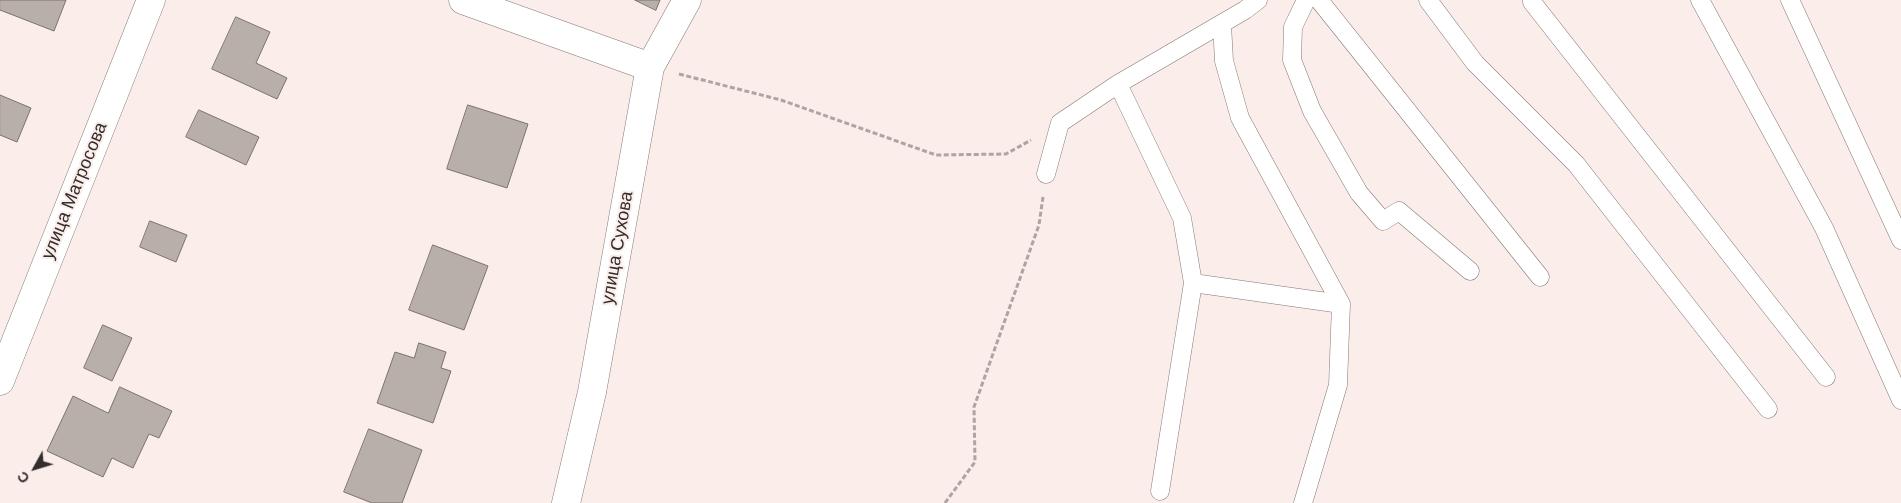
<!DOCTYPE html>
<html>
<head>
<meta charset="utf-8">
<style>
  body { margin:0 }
  #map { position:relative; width:1901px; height:503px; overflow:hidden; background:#faedea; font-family:"DM Sans",sans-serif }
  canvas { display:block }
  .north { position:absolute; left:10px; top:443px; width:50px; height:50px; -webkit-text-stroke:4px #faedea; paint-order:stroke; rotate:231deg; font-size:14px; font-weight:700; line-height:20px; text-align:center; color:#332e2d }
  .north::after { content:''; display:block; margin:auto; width:18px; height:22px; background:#332e2d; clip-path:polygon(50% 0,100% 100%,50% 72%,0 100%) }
</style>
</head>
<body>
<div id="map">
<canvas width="1901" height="503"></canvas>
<div class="north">С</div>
</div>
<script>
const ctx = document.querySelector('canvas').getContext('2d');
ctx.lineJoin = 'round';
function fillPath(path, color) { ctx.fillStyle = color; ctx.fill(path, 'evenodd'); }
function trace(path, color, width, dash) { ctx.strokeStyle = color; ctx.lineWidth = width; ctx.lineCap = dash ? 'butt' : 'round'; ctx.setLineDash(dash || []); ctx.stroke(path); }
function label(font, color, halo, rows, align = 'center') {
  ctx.font = font + ' "DM Sans",sans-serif'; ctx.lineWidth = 4; ctx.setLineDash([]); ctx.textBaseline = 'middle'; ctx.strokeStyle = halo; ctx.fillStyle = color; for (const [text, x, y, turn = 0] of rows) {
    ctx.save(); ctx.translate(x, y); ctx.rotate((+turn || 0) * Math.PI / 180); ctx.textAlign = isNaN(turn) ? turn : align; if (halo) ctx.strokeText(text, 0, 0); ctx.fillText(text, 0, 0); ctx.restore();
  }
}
const building = new Path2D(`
  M0,0H66L54,31L0,10Z
  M635,0H660L656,10Z
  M236,17L270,32L256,63L287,78L277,99L212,69Z
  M0,95L31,108L17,142L0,135Z
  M468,105L528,124L507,188L447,169Z
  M199,110L259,137L246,165L186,137Z
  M150,221L187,235L176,262L140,247Z
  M433,245L488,266L464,330L409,310Z
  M103,325L132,338L112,381L84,368Z
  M419,343L446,352L441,368L451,371L433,423L377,403L395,352L414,358Z
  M120,387L172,411L159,438L149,434L133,468L112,458L103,477L47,451L73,396L108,413Z
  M369,429L422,450L402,503H372L344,492Z`);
fillPath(building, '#b8afa8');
trace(building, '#7b736c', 1);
const service = new Path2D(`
  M1306,0L1293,27L1292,60L1312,111L1359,193L1383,221L1399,211L1470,271
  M1319,0L1540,277
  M1428,0L1475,63L1576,164L1768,409
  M1532,0V2L1826,377
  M1700,0L1824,228L1901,400
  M1790,0L1901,240
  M1222,24L1224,61L1240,118L1341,304L1338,385L1303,503
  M1118,84L1182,218L1193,283
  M1046,174L1060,123L1118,84L1245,10L1258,0
  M1160,491L1193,283L1341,304`);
const minor = new Path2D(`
  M463,0L650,67
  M0,381L151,0
  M566,503L592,392L650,67L687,0`);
trace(service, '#837876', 19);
trace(minor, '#837876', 29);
trace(new Path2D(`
  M679,74L781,100L936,155L1006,154L1031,140
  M945,503L975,462L974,407L1039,225L1043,197`), '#aea4a1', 3, [5, 2.5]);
trace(service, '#fff', 18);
trace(minor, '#fff', 28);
label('18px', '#332e2d', '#faedea', [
  ["улица Матросова",75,191,-68],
  ["улица Сухова",618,248,-80]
]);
</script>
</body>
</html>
